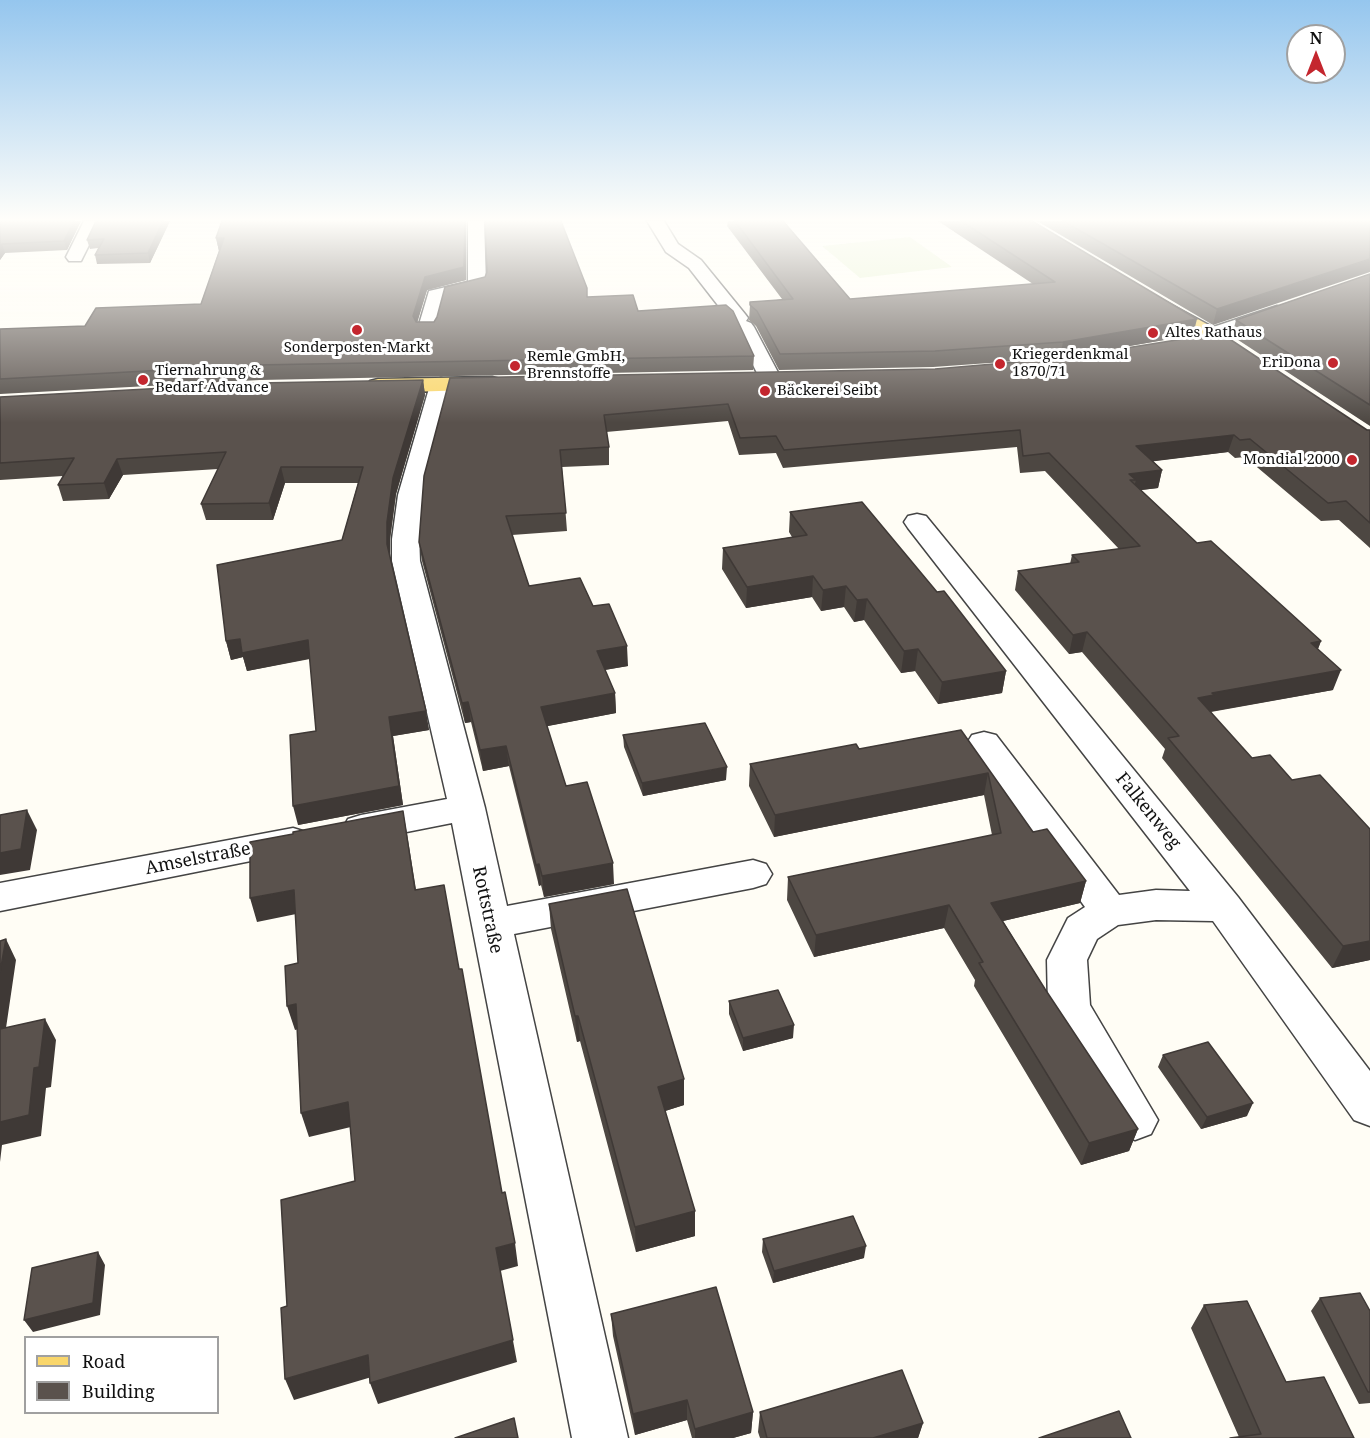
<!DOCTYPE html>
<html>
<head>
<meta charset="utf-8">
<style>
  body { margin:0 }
  #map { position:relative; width:1370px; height:1438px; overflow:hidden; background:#fffdf5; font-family:"Noto Serif",serif }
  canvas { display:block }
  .legend { position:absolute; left:24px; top:1336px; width:195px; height:78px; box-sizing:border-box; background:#fff; border:2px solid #a0a0a0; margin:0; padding:8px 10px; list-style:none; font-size:18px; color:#111 }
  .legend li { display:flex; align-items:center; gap:12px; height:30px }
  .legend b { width:30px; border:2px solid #a0a0a0 }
  .north { position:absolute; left:1286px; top:24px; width:60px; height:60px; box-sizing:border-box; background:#fff; border:2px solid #a0a0a0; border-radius:50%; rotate:0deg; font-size:16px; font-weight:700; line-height:24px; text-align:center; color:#111 }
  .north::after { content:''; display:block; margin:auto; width:21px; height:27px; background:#c4262e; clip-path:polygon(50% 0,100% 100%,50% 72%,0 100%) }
</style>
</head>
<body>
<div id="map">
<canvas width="1370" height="1438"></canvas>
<ul class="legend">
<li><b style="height:8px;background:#f9d66b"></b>Road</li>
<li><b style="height:16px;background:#5a524d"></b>Building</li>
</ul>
<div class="north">N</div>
</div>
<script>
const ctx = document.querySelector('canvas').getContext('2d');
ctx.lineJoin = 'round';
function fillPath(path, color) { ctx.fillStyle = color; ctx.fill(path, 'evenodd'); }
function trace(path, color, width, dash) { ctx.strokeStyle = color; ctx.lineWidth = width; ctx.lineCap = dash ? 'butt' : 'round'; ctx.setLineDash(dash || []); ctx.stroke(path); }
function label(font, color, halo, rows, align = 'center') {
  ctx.font = font + ' "Noto Serif",serif'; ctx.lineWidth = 6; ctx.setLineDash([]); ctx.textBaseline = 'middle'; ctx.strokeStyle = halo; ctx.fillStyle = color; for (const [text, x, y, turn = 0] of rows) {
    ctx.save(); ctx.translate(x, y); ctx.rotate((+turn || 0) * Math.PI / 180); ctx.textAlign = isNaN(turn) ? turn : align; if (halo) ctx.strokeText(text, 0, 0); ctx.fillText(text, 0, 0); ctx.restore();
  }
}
fillPath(new Path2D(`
  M910,237L952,267L860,278L822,246Z`), '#e6f2cf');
const minor = new Path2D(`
  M84,221H101L81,261H69L66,257Z
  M468,221H484L486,285L484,289L445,299L437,331L434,335H420L417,331L429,291L468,282Z
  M647,221H664L678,244L701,260L745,314L748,318L746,321L751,323L754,327L782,380L779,385L771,387L763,385L734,327L736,324L731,322L689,268L666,252Z
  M1277,306L1284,308L1287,312L1284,316L1211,340L1204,338L1201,334L1204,330Z
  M441,378L449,380L452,385C436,443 417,500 420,561L485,808L507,906L753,860L766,864L772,874L766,884L753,888L514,934L628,1438H572L452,823L361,841L348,837L343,828L348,819L361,815L447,799L392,561V539L398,495L430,385L433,380Z
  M917,514L926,516L1238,897L1370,1071V1126L1354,1120L1213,921L1156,920L1118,925L1097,939L1087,960L1090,1005L1158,1120L1151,1134L1135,1140L1119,1134L1048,1007L1047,960L1068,918L1085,907L972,751L967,743L972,735L984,732L996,735L1119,895L1156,890L1190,891L908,528L904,522L908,516Z
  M293,828L306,832L312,841L306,850L0,911V883Z`);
const major = new Path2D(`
  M1157,297L1218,330L1221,334C1210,350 1182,357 1164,352L1161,348L1164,344L1194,338L1198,335L1150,307L1147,303L1150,299Z
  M492,377L500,379L503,384L500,389L378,393L370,391L367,386L370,381L378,379Z`);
trace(minor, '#444', 3);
trace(major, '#222', 3);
fillPath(minor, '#fff');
fillPath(major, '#f9d66b');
fillPath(new Path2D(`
  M0,221H81L67,250L5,253L0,260Z
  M170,221L150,263L97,264L95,255L98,248L90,249L87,240Z
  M222,221H466V280L427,290L417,322H434L587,297L638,311L754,356L753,370L260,380L0,394V329L85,326L201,304L219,251L216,238Z
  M728,221H783L850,299L1033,284L938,221H1032L1193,335L1060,358L933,367L779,370L756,326L749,320L750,305L782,299L727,226Z
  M1037,221H1370L1213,325Z
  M1370,274V426L1232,336L1236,320Z
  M450,378L1370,430V548L1339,520L1321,521L1245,457L1235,458L1228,452L1153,461L1162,470L1158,488L1141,490L1197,543L1321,641L1318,649L1333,690L1211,712L1370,960L1332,968L1162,758L1165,749L1082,652L1069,654L1015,590L1018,571L1070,564L1072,555L1119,549L1045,471L1020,473L1017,447L783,468L776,453L739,455L728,421L606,432L609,447V465L562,467L567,531L512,535L529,586L593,606L628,666L605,670L615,693L616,713L547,726L566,786L614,884L544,897L541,885L539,886L509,766L483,771L471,722L465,723L422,561L419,542Z
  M423,380L425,395L396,494L390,539V557L429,730L393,736L403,805L298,825L316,731L310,659L247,671L243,657L231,660L226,641L342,540L358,483H285L273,520H206L201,504L218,469L123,475L109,499L63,501L58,485L63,476L0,480V397Z
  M790,512L937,592L1006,671L1002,693L938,704L915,671L901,673L864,620L854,622L844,607L821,611L812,597L746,608L722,569L723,548L792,537L789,532Z
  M961,730L1033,832L1086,881L1080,903L1003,921L1045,989L1138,1129L1129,1151L1081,1165L974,986L975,980L944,928L814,957L787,900L788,877L992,835L984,795L774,837L749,786L750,764L859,749Z
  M623,735L726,780L643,796L624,747Z
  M549,904L684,1105L665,1111L695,1211V1236L636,1252L580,1041L577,1042L551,929Z
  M729,1001L793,1038L743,1051L729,1014Z
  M1163,1055L1247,1116L1201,1129L1158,1067Z
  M763,1239L864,1258L773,1283L762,1252Z
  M1320,1298L1370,1311V1403L1359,1404L1311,1311Z
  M1204,1305L1286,1382L1354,1438L1239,1437L1191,1328Z
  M611,1314L753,1412L751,1433L733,1438H692L687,1420L635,1435L613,1336Z
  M760,1412L923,1423L918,1438H760L758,1432Z`), '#4d4742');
fillPath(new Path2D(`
  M74,221H81L67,250L64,241Z
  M163,221H170L150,263L148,253Z
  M465,221H466V280L427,290L415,330L413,316L425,277Z
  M216,238H224L219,251Z
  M2,244L5,253L0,260V246Z
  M1370,259V272L1213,325L1217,309Z
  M1197,319L1193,335L1060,358L1063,342Z
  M423,380L425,395L396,494L390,539V561L387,544V522L393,478Z
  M1234,435L1228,452L1132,464L1136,446Z
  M117,459L123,475L109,499L104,483Z
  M281,467L285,483L273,520L269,503Z
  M1162,470L1158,488L1133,491L1136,480L1129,474Z
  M813,576L812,597L746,608L747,587Z
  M846,586L844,607L821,611L823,590Z
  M867,599L864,620L854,622L857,600Z
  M1087,632L1082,652L1069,654L1073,635Z
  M240,639L308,640L312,658L247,671L243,657L231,660L226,641Z
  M1321,641L1313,661L1311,643Z
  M627,646L628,666L598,671L597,651Z
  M918,649L915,671L901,673L904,651Z
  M1341,670L1333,690L1208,712L1198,698L1212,693Z
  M1006,671L1002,693L938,704L942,682Z
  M615,693L616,713L543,727L541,707Z
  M468,702L471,722L465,723L462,703Z
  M426,711L429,730L393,736L403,805L298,825L293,806L389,717Z
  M506,746L509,766L483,771L480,750Z
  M727,767L726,780L643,796L642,783Z
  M988,773L984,795L774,837L775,815Z
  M27,810L37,830L30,870L0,875V853Z
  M403,811L407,834L420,914L415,890Z
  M613,863L614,884L544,897L542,876Z
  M539,864L541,885L539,886L536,865Z
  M1086,881L1080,903L986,925L991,903Z
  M294,890L301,913L257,922L250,898Z
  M949,905L944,928L814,957L816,935Z
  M6,939L16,960L6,1028L0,1029V972Z
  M1370,941V960L1332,968L1343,946Z
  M296,1004L303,1028L295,1030L287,1006Z
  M575,1016H578L580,1041L577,1042Z
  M45,1019L56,1040L51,1087L46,1088L41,1136L2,1145L0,1162V1122L34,1068Z
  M794,1025L793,1038L743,1051V1038Z
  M684,1079V1105L659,1113L658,1087Z
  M348,1102L355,1126L309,1137L301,1113Z
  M1253,1103L1247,1116L1201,1129L1207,1117Z
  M1138,1129L1129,1151L1081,1165L1089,1143Z
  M695,1211V1236L636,1252L635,1227Z
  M515,1243L518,1266L500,1271L517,1362L378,1404L370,1383L496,1248Z
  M866,1246L864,1258L773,1283L774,1271Z
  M98,1252L105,1265L100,1315L33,1332L24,1320Z
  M368,1355L375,1376L294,1400L285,1379Z
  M687,1400V1420L635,1435L633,1414Z
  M753,1412L751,1433L733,1438H695V1429Z
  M923,1423L918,1438H873Z`), '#3f3936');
const building = new Path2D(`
  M0,221H74L64,241L2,244L0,246Z
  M96,221H163L148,253L95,255L104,239L87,240Z
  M222,221H465L464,267L425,277L413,316L416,322H434L437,317L445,287L485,277L487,272L485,221H561L587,288V297L633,295L638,311L726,305L733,311L754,356L256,365L0,379V329L85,326L96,308L201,304L224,238H216Z
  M735,221H783L850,299L1055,282L961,221H1032L1197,319L1063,342L935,351L780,354L757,311L750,305V302L793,299Z
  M1063,221H1370V259L1217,309Z
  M1370,274V405L1236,320Z
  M1216,330L1367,430H1370V523L1346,501L1328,503L1250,439L1240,440L1234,435L1136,446L1162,470L1129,474L1136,480H1130L1197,543L1211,541L1321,641L1311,643L1341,670L1212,693L1214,695L1198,698L1252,758L1270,755L1292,780L1320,775L1370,829V941L1343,946L1168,738L1179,736L1087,632L1073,635L1018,571L1079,562L1072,555L1140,546L1049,453L1023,456L1020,430L784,450L776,436L740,438L728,404L604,415L609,447L560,450L566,513L506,516L529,586L580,578L593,606L609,604L627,646L597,651L615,693L541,707L566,786L587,782L613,863L542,876L539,864L536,865L506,746L480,750L468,702L462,703L419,542L424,476L450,378L935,369L1064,358L1195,337L1212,333Z
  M423,380L393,478L387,522V544L426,711L389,717L399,786L293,806L290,735L316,731L308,640L242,653L240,639L226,641L217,565L342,540L363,467H281L269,503L201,504L226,452L117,459L104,483L58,485L74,458L0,463V397L257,383Z
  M862,502L937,592L944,591L1006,671L942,682L918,649L904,651L867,599L857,600L846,586L823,590L813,576L747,587L723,548L807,535L790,512Z
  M705,723L727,767L642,783L623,735Z
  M961,730L1033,832L1047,829L1086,881L991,903L1045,989L1138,1129L1089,1143L979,963L983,962L949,905L816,935L788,877L1001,833L988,773L775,815L750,764L856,744L859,749Z
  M27,810L21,849L0,853V815Z
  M403,811L415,890L444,885L459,969H462L502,1193L505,1192L515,1243L496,1248L513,1340L370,1383L368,1355L285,1379L281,1308L287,1306L281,1200L355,1181L348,1102L301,1113L296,1004L287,1006L285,966L298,963L294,890L250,898V842L293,834V832Z
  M627,889L684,1079L658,1087L695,1211L635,1227L578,1016H575L549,904Z
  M6,939L0,972V941Z
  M778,990L794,1025L743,1038L729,1001Z
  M45,1019L39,1067L34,1068L29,1115L0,1122V1029Z
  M1208,1042L1253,1103L1207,1117L1163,1055Z
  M853,1216L866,1246L774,1271L763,1239Z
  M98,1252L93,1303L24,1320L32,1268Z
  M716,1287L753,1412L695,1429L687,1400L633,1414L611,1314Z
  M1360,1293L1370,1311V1392H1368L1320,1298Z
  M1247,1301L1286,1382L1324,1377L1354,1438H1230L1261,1434L1204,1305Z
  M902,1370L923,1423L873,1438H767L760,1412Z
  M1119,1411L1131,1438H1039Z
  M514,1418L518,1438H455Z`);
fillPath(building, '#5a524d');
trace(building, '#3f3936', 1.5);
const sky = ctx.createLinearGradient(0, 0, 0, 423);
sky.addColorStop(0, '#95c6ee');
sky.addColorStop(0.52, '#fffefa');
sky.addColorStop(1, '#fffefa00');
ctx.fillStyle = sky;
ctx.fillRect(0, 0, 1370, 423);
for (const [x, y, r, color] of [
  [357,330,6,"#c4262e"],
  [1153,333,6,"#c4262e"],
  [1333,363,6,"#c4262e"],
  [1000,364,6,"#c4262e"],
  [515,366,6,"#c4262e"],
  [143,380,6,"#c4262e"],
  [765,391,6,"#c4262e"],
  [1352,460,6,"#c4262e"]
]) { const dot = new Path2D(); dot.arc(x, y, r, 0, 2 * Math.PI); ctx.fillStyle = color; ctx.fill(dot); trace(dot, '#fff', 2); }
label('15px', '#111', '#fff', [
  ["Altes Rathaus",1165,333],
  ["Sonderposten-Markt",357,348,"center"],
  ["Kriegerdenkmal",1012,355],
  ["1870/71",1012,372],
  ["Remle GmbH,",527,357],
  ["Brennstoffe",527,374],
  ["EriDona",1321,363,"right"],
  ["Tiernahrung &",155,371],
  ["Bedarf Advance",155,388],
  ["Bäckerei Seibt",777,391],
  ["Mondial 2000",1340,460,"right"]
], 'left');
label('18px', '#111', '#fff', [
  ["Falkenweg",1148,811,51],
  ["Amselstraße",198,859,-11],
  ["Rottstraße",487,910,78]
]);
</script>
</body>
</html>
